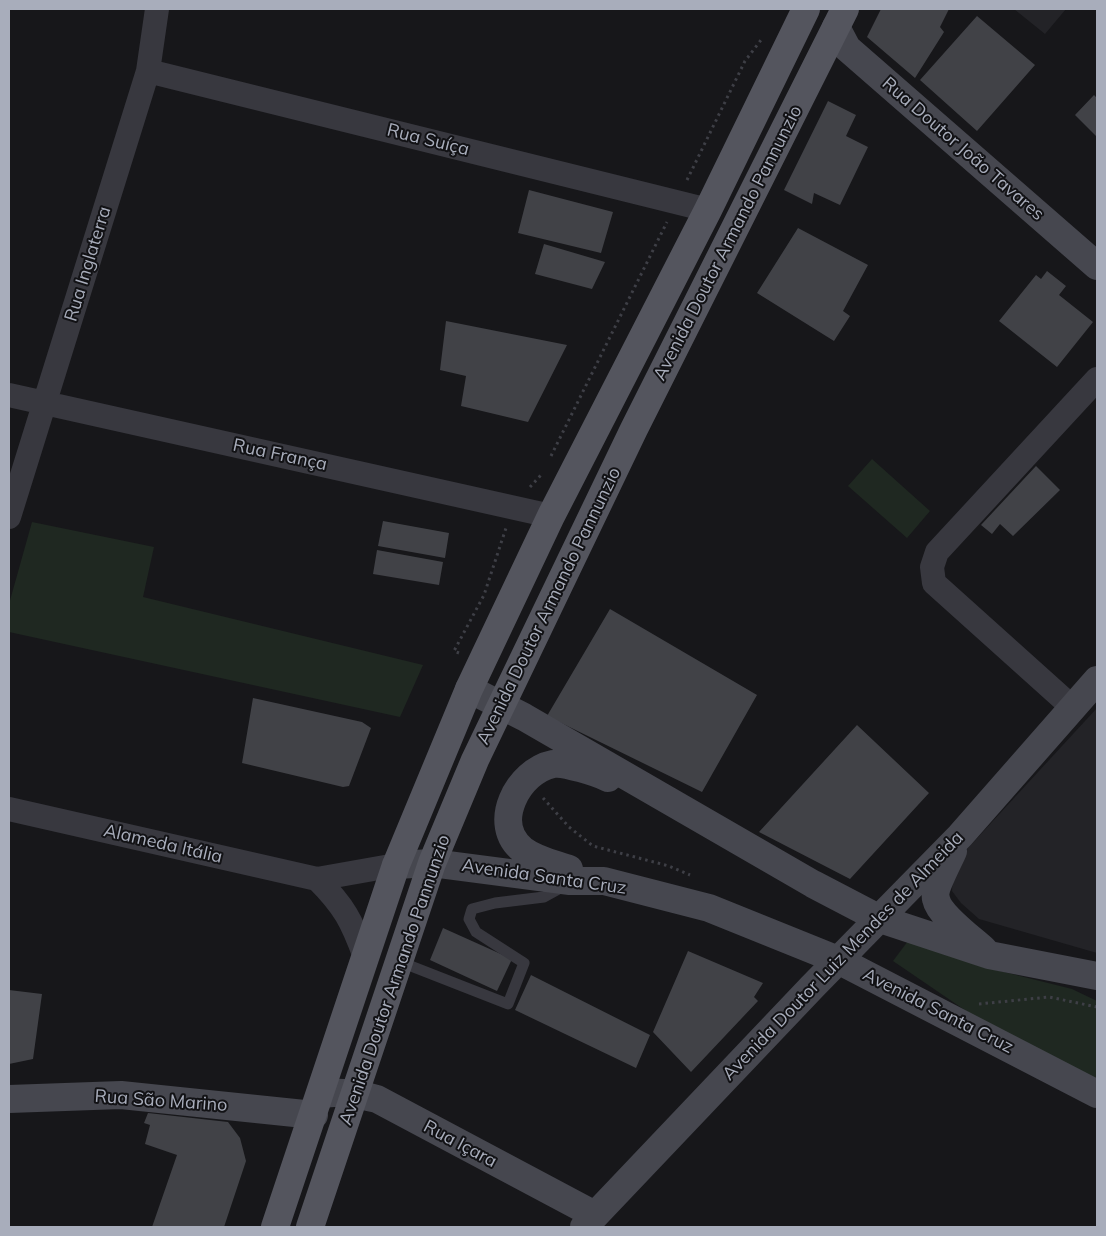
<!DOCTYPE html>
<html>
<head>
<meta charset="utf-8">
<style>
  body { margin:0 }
  #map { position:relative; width:1106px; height:1236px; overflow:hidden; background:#17171a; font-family:Mulish,sans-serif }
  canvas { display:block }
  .frame { position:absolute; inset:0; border:10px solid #a8adbb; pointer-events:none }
</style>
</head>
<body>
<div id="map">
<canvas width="1106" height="1236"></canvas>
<div class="frame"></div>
</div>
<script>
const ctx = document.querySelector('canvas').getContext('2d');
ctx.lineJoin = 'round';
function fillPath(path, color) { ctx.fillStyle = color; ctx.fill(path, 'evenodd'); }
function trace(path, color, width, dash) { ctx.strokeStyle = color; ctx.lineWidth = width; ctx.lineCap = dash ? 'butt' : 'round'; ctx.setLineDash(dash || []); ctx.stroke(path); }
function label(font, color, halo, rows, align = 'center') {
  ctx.font = font + ' Mulish,sans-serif'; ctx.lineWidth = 4; ctx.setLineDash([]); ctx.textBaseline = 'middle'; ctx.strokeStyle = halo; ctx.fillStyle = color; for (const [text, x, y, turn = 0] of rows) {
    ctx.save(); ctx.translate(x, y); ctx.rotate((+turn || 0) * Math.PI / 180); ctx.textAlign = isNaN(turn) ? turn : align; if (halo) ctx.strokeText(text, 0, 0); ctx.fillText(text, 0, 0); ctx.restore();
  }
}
fillPath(new Path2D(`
  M1014,9H1066L1045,34Z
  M1097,708V953L979,919L961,903L952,891L953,873L957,860Z`), '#232327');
fillPath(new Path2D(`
  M872,459L930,511L907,538L848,486Z
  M32,522L154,547L143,597L423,665L400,717L9,632V604Z
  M908,941L988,968L1072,989L1097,1001V1082L978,1019L893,961Z`), '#1f2821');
fillPath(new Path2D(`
  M881,9H949L940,27L944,32L915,78L867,37Z
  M977,16L1035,65L977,131L920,80Z
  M1094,95L1097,98V137L1075,115Z
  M828,101L856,115L846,136L868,147L840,205L814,193L812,204L784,190Z
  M529,190L613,212L601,253L518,233Z
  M798,228L868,265L843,311L850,316L834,341L757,293Z
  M544,244L605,262L592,289L535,274Z
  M1047,271L1066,286L1059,295L1093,322L1057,367L999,321L1036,275L1041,279Z
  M446,321L567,345L528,422L461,406L466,376L440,370Z
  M1036,466L1060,490L1013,536L1000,524L992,534L981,525Z
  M383,521L449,533L445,558L378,546Z
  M377,550L443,562L439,585L373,574Z
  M610,609L757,695L702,792L547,716Z
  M253,698L362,722L371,728L349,786L343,787L242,763Z
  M857,725L929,793L850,879L759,832Z
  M443,928L512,959L497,991L430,960Z
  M688,951L763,983L754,997L758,1001L691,1072L653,1032Z
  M531,975L650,1035L636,1068L515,1010Z
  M9,990L42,994L33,1059L9,1064Z
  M148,1113L228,1122L240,1138L246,1161L224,1227H152L177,1155L145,1144L150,1125L144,1123Z`), '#414247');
trace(new Path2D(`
  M687,180L745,61L761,40
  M551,456L667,222
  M530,487L541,475
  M459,653L454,651L484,595L506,528
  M543,798L569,827L593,846L669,866L690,875
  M979,1004L1049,997L1097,1007`), '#3e3f46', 3, [2.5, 4]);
trace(new Path2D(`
  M398,961L508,1004L524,963L476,932L469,919L472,909L495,903L544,897L564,886`), '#38383f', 11);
trace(new Path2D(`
  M148,71L708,210
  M9,395L551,516
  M9,517L148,71L157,9
  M1072,707L934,583L932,567L937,552L1097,379
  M9,809L317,879L396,865
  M317,879C344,906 352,921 365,957`), '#38383f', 24);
trace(new Path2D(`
  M836,27L847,48L1097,266
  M469,689L524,717L813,884L880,919L989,955L1097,976
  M953,851C949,861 933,889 936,899C939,915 971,938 984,950
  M396,865L432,863L570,881H604L709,908L838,960L1097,1094
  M569,869C555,864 536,860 523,850C490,824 518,771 553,764C564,762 598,773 608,778
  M320,1095C340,1090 357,1094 377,1099L595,1215
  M9,1099L121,1095L314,1115
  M584,1227L812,987L960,836L1097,680`), '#46474f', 28);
trace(new Path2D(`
  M275,1227L396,865L469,689L551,516L708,210L806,9
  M310,1227L432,863L475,760L634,429L845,9`), '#54555e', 28);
label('18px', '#a8adbb', '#121215', [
  ["Rua Suíça",428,140,14],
  ["Rua Doutor João Tavares",963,149,41],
  ["Avenida Doutor Armando Pannunzio",728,243,-63],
  ["Rua Inglaterra",88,264,-73],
  ["Rua França",280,455,12],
  ["Avenida Doutor Armando Pannunzio",549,606,-64],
  ["Alameda Itália",163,844,13],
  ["Avenida Santa Cruz",544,877,8],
  ["Avenida Doutor Luiz Mendes de Almeida",843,956,-46],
  ["Avenida Doutor Armando Pannunzio",395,980,-71],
  ["Avenida Santa Cruz",938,1011,27],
  ["Rua São Marino",161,1101,4],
  ["Rua Içara",460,1144,28]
]);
</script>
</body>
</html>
